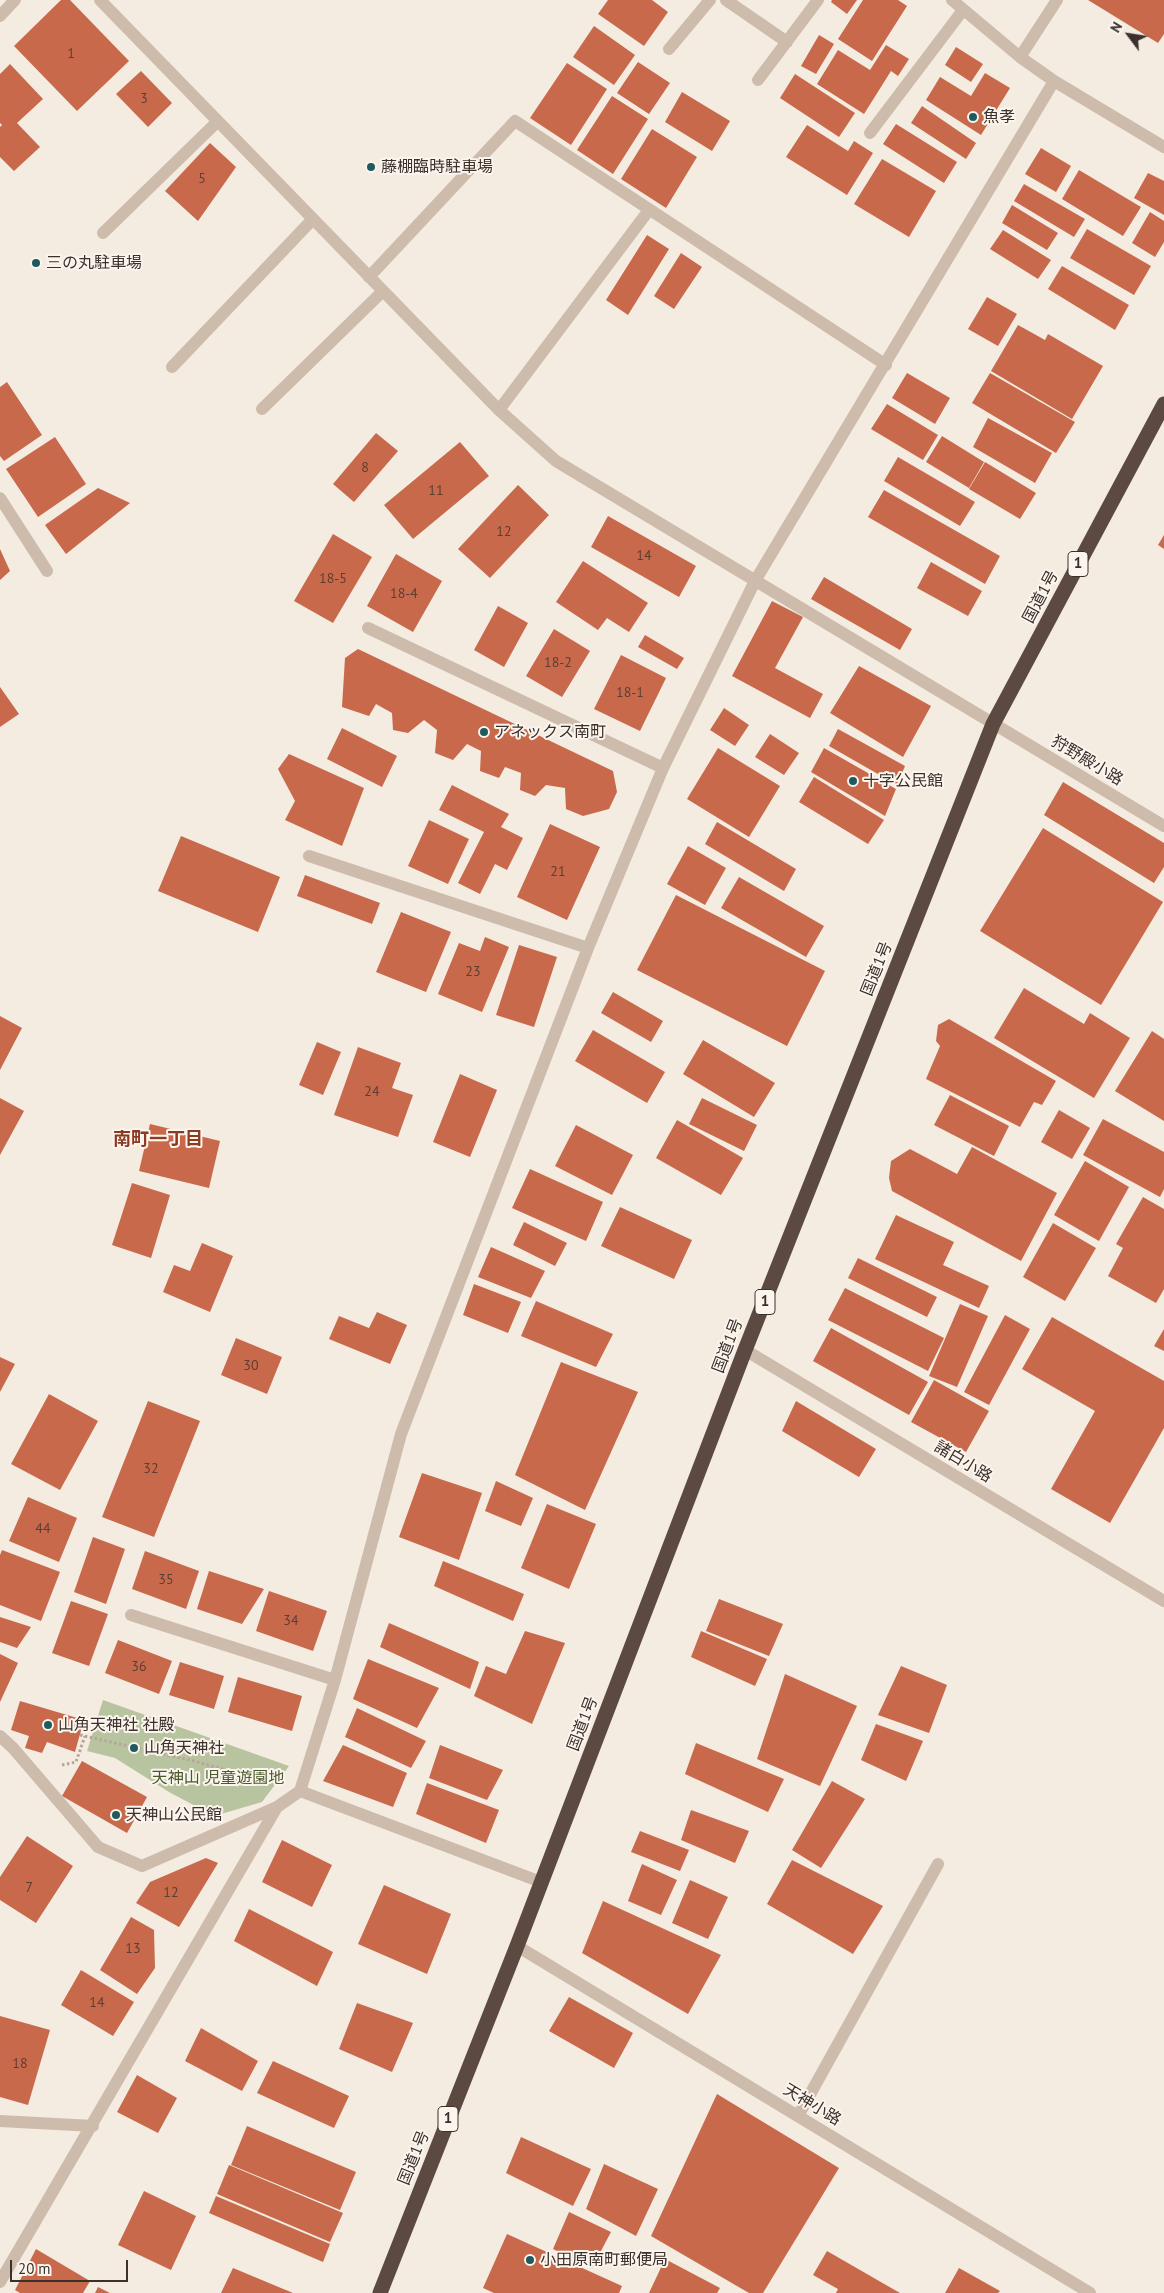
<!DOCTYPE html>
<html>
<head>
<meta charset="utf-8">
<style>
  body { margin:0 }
  #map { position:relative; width:1164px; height:2293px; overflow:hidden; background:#f4ebe1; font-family:"PT Sans",sans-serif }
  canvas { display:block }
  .north { position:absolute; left:1104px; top:10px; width:50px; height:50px; -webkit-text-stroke:4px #fbf5ee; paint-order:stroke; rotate:301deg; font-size:14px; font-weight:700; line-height:20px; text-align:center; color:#3b302b }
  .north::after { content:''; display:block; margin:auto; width:18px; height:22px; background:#3b302b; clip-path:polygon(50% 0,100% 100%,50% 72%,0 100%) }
  .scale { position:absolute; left:10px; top:2260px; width:118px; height:22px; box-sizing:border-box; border:2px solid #3b302b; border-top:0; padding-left:6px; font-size:15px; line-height:18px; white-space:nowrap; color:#3b302b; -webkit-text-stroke:4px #fbf5ee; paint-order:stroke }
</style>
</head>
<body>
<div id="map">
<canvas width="1164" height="2293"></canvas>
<div class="north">N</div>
<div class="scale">20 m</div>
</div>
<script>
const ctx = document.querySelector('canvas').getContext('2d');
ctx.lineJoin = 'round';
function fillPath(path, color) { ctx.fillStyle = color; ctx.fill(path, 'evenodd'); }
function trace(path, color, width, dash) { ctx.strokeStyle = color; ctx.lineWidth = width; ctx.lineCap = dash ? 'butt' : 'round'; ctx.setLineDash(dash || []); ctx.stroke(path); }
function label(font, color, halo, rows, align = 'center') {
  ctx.font = font + ' "PT Sans","Noto Sans JP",sans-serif'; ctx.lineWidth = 4; ctx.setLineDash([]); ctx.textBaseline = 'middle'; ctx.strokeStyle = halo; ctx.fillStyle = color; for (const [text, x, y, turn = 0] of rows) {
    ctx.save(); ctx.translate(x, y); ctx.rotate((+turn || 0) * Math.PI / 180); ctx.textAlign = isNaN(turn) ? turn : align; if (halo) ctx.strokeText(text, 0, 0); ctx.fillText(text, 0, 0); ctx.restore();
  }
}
fillPath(new Path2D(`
  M103,1700L289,1766L262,1802L214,1816L169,1792L115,1758L87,1751Z`), '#b8c4a0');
fillPath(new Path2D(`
  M61,0H70L129,61L77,111L14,46Z
  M608,0H652L668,12L644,46L598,14Z
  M832,0H857L847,14L831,2Z
  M863,0H898L907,6L872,61L838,39Z
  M1088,0H1164V34L1158,43Z
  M594,26L635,55L614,85L573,57Z
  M819,35L834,44L816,74L801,66Z
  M886,45L909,59L898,76L891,71L864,114L817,84L838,50L870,70Z
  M956,47L983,64L971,82L945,65Z
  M638,62L670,83L649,114L617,93Z
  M567,63L607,89L571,145L530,118Z
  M10,64L43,99L17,123L40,147L14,171L0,157V127L2,125L0,123V74Z
  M141,71L172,103L148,127L116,94Z
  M985,73L1010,88L981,135L926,100L940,77L971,96Z
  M795,74L855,113L839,137L780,98Z
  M682,92L730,121L712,151L665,122Z
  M612,96L648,119L613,174L577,150Z
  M922,106L976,143L966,159L911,123Z
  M896,124L957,162L944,183L883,144Z
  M807,125L848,151L854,141L873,153L847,195L786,157Z
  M652,129L697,157L666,208L621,179Z
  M210,143L236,167L198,221L165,191Z
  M1041,148L1071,166L1056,192L1025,174Z
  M882,159L936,191L909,237L854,204Z
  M1079,170L1141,207L1123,236L1062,199Z
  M1148,173L1164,181V215L1134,198Z
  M1024,184L1085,219L1074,237L1014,201Z
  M1012,205L1058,233L1047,250L1002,223Z
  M1150,212L1164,221V242L1155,257L1132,243Z
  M1087,229L1151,266L1134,295L1070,258Z
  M1003,230L1051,260L1038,279L990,249Z
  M647,235L669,249L628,315L606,300Z
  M681,253L702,267L674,309L654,296Z
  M1062,266L1129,305L1115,330L1048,289Z
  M987,297L1017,314L998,346L968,329Z
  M1018,325L1045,340L1048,334L1103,366L1072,419L991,371Z
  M907,373L950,398L935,424L892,398Z
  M990,373L1075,422L1056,453L972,403Z
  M7,382L42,435L4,461L0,456V387Z
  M887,404L938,435L923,460L871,429Z
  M988,418L1052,453L1035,483L973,447Z
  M376,433L398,451L354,502L333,484Z
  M942,436L984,462L969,488L926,462Z
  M55,437L86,484L38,517L6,469Z
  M460,442L489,476L413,539L384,505Z
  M898,457L975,502L960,526L884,481Z
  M985,462L1036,493L1020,519L969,489Z
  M518,485L549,515L490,578L458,549Z
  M98,488L130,503L66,554L45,525Z
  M884,490L1000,556L985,584L868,517Z
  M608,516L696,566L679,597L591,547Z
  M333,534L372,557L333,623L294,601Z
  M1164,535V549L1158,545Z
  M0,549L10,571L0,580Z
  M396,554L442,581L413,632L367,606Z
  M583,561L648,603L629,632L607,618L598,630L556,602Z
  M931,562L982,591L968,616L917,588Z
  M824,577L912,629L900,650L811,599Z
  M772,601L803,617L775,668L823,694L810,718L732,676Z
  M498,606L528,623L504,667L474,650Z
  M554,629L590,651L562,697L526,676Z
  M645,635L684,658L677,669L638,647Z
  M358,649L613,771L617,792L609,809L583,816L566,809L565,788L546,785L535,796L520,790L521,773L505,767L499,778L480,771L481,751L467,744L453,760L435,753L437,730L424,720L408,733L393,730L392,713L376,704L369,716L342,707L345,658Z
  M621,655L666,678L640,731L594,709Z
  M859,666L931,706L903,757L830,713Z
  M0,687L19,714L0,727Z
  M724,708L749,725L735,746L710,730Z
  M342,728L397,756L382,787L327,759Z
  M838,729L905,766L897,785L829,746Z
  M770,734L799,753L784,775L755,757Z
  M718,748L780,786L749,837L687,799Z
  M824,748L896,789L885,816L811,772Z
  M289,754L364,788L342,846L285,820L295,801L278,769Z
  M814,777L884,820L868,844L799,802Z
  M1063,782L1164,843V867L1154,883L1044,815Z
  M452,785L509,814L501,827L523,838L507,870L495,864L480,894L458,883L484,832L439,810Z
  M429,820L469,839L448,884L408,866Z
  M717,822L796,869L784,891L705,844Z
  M550,824L600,847L567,920L517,897Z
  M1043,828L1163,902L1101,1005L980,931Z
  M181,836L280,877L258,932L158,891Z
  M688,846L726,868L705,905L667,884Z
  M305,875L380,903L372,924L297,896Z
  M739,877L824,926L806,957L721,908Z
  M676,895L825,971L787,1046L637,970Z
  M401,912L451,932L426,992L376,972Z
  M485,937L509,947L482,1012L438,994L459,943L480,951Z
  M519,945L557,957L534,1027L496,1015Z
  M1024,988L1084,1024L1090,1013L1130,1038L1094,1098L994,1038Z
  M613,992L663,1021L651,1042L601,1013Z
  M0,1016L22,1028L0,1070Z
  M949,1019L1056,1081L1042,1105L1034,1102L1020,1127L926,1079L940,1046L936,1041L938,1025Z
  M593,1030L665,1072L647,1103L575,1061Z
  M1152,1031L1164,1039V1121L1115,1091Z
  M703,1040L775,1083L754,1117L683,1074Z
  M317,1042L341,1052L323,1095L299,1085Z
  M358,1047L401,1063L392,1088L413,1095L398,1137L334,1115Z
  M460,1074L497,1090L470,1157L433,1142Z
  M950,1095L1009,1126L994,1156L934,1125Z
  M0,1098L24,1111L0,1155Z
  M702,1098L757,1125L744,1151L689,1124Z
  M1059,1110L1090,1128L1072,1159L1041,1142Z
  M1103,1119L1164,1152V1189L1160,1197L1083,1155Z
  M677,1120L743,1158L721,1195L656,1158Z
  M150,1124L220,1141L209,1188L139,1171Z
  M576,1125L633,1155L612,1195L555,1166Z
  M972,1147L1057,1193L1021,1261L892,1191L889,1178L891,1161L910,1149L957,1174Z
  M1085,1161L1129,1187L1099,1241L1054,1215Z
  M530,1169L603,1202L586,1241L512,1208Z
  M132,1183L170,1195L151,1258L112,1245Z
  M1143,1197L1164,1209V1289L1156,1303L1108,1276L1123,1248L1116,1244Z
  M620,1207L692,1240L674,1279L601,1246Z
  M896,1215L954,1242L943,1265L989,1286L979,1308L875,1259Z
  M524,1222L567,1243L555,1266L513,1245Z
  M1053,1223L1096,1248L1065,1301L1023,1277Z
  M202,1243L233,1256L210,1312L163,1292L174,1265L190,1271Z
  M491,1247L545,1271L531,1298L478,1277Z
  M858,1258L937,1297L927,1317L848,1278Z
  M474,1284L521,1302L508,1333L463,1315Z
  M845,1288L944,1338L928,1371L828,1320Z
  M536,1301L613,1334L596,1367L521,1336Z
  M960,1304L988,1316L957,1387L929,1376Z
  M377,1312L407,1325L390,1364L329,1339L339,1316L369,1328Z
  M1005,1315L1030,1329L989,1405L964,1392Z
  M1052,1317L1164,1381V1428L1110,1523L1051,1489L1095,1411L1022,1369Z
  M831,1328L928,1382L909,1415L813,1361Z
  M1164,1329V1351L1154,1346Z
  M236,1338L282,1357L267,1394L221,1375Z
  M0,1357L15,1364L0,1392Z
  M561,1362L638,1392L585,1510L515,1475Z
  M934,1380L989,1411L966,1452L911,1422Z
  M49,1394L98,1421L60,1490L11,1464Z
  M148,1401L200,1421L154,1537L102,1517Z
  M796,1401L876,1449L859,1477L782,1431Z
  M422,1473L482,1493L459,1560L399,1537Z
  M496,1481L533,1498L521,1526L485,1511Z
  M28,1497L77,1518L59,1562L9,1541Z
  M547,1504L596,1524L569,1589L521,1568Z
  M93,1537L125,1549L106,1604L74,1592Z
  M2,1550L60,1572L41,1621L0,1605V1555Z
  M145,1551L199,1571L186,1609L132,1589Z
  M443,1561L524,1594L513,1621L434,1586Z
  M209,1571L264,1589L242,1624L197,1609Z
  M269,1591L327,1611L313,1651L256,1631Z
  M719,1599L783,1624L769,1656L706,1631Z
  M71,1601L108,1614L89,1666L52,1653Z
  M0,1617L31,1627L17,1648L0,1642Z
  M389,1623L479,1662L470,1689L380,1647Z
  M525,1631L565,1643L532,1724L474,1696L486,1666L506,1674Z
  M701,1631L767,1659L755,1686L691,1657Z
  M118,1640L172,1661L159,1694L105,1673Z
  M0,1654L18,1663L0,1702Z
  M368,1659L439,1688L417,1728L353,1699Z
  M180,1662L224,1676L214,1709L169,1695Z
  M901,1666L947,1685L929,1733L878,1715Z
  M785,1674L857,1706L820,1786L757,1759Z
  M238,1677L302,1696L292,1731L228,1712Z
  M20,1701L84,1720L75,1752L47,1742L42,1753L25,1748L29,1736L11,1730Z
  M357,1708L426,1741L411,1768L345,1737Z
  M876,1724L923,1741L906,1781L861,1760Z
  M696,1743L784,1779L768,1812L685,1774Z
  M343,1745L407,1773L393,1807L323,1781Z
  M440,1745L503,1770L487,1800L429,1778Z
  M82,1761L147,1797L127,1833L62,1796Z
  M832,1781L865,1799L821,1868L792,1850Z
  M427,1783L499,1810L486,1843L416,1814Z
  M691,1810L749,1831L735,1863L681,1840Z
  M640,1831L689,1850L680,1871L631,1852Z
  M27,1836L73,1866L36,1923L0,1900V1877Z
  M282,1840L332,1865L312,1907L262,1882Z
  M206,1858L218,1863L179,1927L136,1903L150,1882Z
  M792,1860L883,1906L853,1954L767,1904Z
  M642,1864L677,1880L661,1915L628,1901Z
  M690,1880L728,1897L708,1939L672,1923Z
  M384,1885L451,1914L427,1974L358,1944Z
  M603,1901L721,1955L688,2014L582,1953Z
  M249,1909L333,1952L317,1986L234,1941Z
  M131,1917L154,1930L155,1968L137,1994L100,1970Z
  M81,1970L134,2002L113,2036L61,2005Z
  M569,1997L633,2033L614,2068L549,2031Z
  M357,2003L413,2023L392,2072L339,2049Z
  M0,2016L50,2030L28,2105L0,2097Z
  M201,2028L258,2061L242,2091L185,2061Z
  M273,2061L349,2096L334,2128L257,2093Z
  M137,2075L177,2098L158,2133L117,2112Z
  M717,2094L839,2168L763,2293H749L651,2236Z
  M247,2126L356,2172L340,2210L231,2165Z
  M521,2137L591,2169L573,2206L506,2173Z
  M604,2164L658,2189L636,2236L586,2209Z
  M229,2165L343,2213L330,2242L217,2194Z
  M144,2191L196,2216L171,2270L118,2245Z
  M216,2196L330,2244L323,2262L209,2213Z
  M569,2212L611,2232L592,2268L553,2249Z
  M507,2234L622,2286L619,2293H494L483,2288Z
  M36,2249L90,2281L83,2293H20L15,2290Z
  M827,2251L900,2293H836L838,2289L813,2275Z
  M665,2259L720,2288L717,2293H649Z
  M233,2268L293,2293H221Z
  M959,2268L1000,2291L998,2293H945Z
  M98,2287L110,2293H95Z`), '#c8694b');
trace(new Path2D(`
  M80,1735L194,1761L265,1781
  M62,1765L76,1762L85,1736`), '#b9a596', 3, [2.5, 2.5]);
trace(new Path2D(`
  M100,0L499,410L556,461L1164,826
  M726,0L787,42
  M952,0L1020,57L1054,81L1164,147
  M0,16L15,0
  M669,49L710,0
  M1020,57L1057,0
  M758,80L818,0
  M870,133L963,10
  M103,233L217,122
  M369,277L515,121L886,365
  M172,367L312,220
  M262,409L383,291
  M499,410L649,210
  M0,498L47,571
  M368,628L663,768
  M309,856L588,948
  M745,1350L1164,1601
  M131,1615L335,1680
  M0,1736L13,1748L98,1847L142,1866L277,1807L300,1791L335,1680L401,1434L588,948L663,768L755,581L1054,81
  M300,1791L541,1882
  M517,1946L1090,2293
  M798,2116L938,1864
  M0,2121L93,2126
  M0,2282L277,1807`), '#cdbbac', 12);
trace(new Path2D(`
  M380,2293L517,1946L745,1350L993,724L1164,404`), '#5c4a42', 15);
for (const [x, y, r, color] of [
  [973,117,5,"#1f5a5e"],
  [371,167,5,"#1f5a5e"],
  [36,263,5,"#1f5a5e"],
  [484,732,5,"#1f5a5e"],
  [853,781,5,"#1f5a5e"],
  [48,1725,5,"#1f5a5e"],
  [134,1748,5,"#1f5a5e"],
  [116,1815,5,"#1f5a5e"],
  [530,2260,5,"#1f5a5e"]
]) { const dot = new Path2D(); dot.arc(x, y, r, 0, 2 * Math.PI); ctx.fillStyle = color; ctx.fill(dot); trace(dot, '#fbf5ee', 2); }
label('14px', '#5e3e33', null, [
  ["1",71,54],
  ["3",144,99],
  ["5",202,179],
  ["8",365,468],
  ["11",436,491],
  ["12",504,532],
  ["14",644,556],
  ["18-5",333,579],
  ["18-4",404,594],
  ["18-2",558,663],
  ["18-1",630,693],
  ["21",558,872],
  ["23",473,972],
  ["24",372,1092],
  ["30",251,1366],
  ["32",151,1469],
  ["44",43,1529],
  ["35",166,1580],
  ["34",291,1621],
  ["36",139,1667],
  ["7",29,1888],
  ["12",171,1893],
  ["13",133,1949],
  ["14",97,2003],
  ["18",20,2064]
]);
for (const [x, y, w] of [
  [1078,564,20],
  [765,1302,20],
  [448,2119,20]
]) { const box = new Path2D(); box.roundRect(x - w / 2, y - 12.5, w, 25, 4); ctx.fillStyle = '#fbf5ee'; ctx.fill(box); trace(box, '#3b302b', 1); }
label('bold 15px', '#3b302b', null, [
  ["1",1078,564],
  ["1",765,1302],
  ["1",448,2119]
]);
label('16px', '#3b302b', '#fbf5ee', [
  ["魚孝",983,117],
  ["藤棚臨時駐車場",381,167],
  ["三の丸駐車場",46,263],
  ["アネックス南町",494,732],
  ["十字公民館",863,781],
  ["山角天神社 社殿",58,1725],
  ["山角天神社",144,1748],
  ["天神山公民館",126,1815],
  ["小田原南町郵便局",540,2260]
], 'left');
label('16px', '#3b302b', '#fbf5ee', [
  ["国道1号",1041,597,-62],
  ["狩野殿小路",1087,761,31],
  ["国道1号",877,969,-68],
  ["国道1号",728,1346,-69],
  ["諸白小路",963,1462,31],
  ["国道1号",583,1724,-69],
  ["天神小路",812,2105,31],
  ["国道1号",414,2158,-68]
]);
label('16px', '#4a5a2e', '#fbf5ee', [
  ["天神山 児童遊園地",218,1778]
]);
label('bold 18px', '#8c3b22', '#fbf5ee', [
  ["南町一丁目",158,1140]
]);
</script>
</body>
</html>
